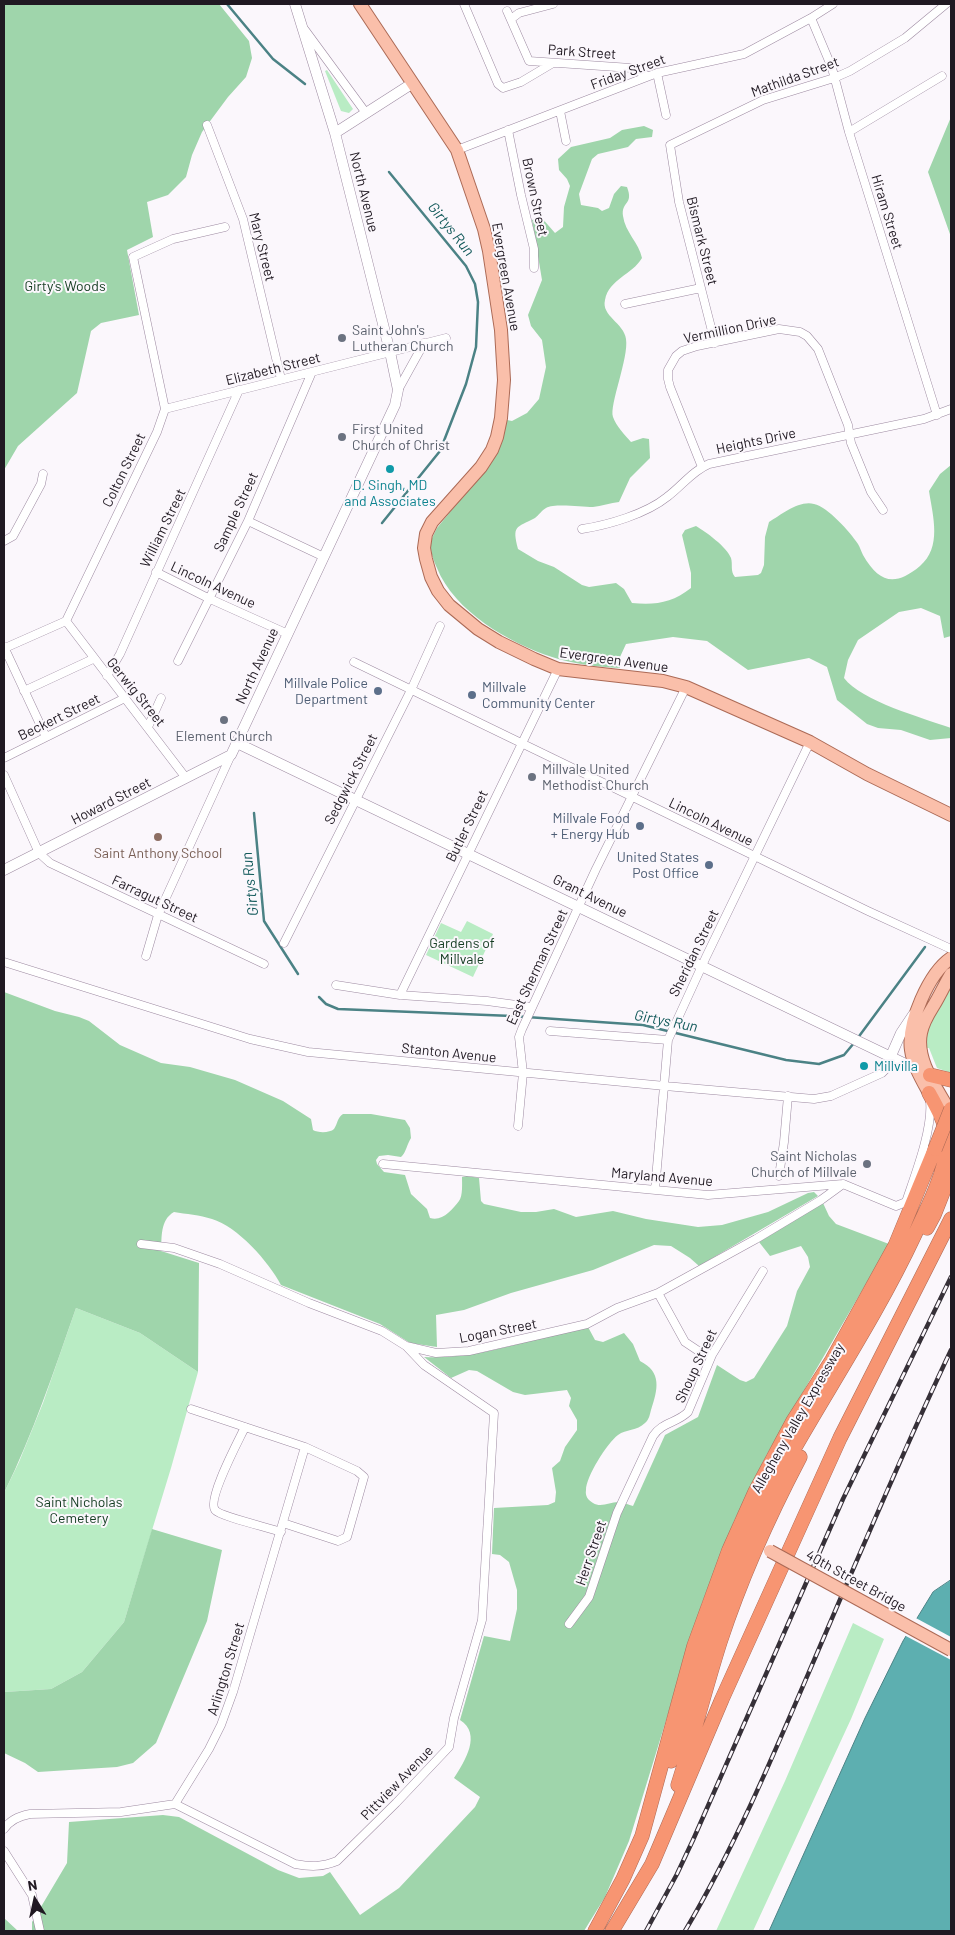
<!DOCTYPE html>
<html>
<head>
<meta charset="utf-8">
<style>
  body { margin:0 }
  #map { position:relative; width:955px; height:1935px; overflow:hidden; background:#fbf7fc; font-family:Barlow,sans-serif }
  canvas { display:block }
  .frame { position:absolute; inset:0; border:5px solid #201922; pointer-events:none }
  .north { position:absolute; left:10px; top:1875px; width:50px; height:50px; -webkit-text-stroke:4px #fbf7fc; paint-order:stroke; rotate:350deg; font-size:14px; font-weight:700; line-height:20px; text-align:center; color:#201922 }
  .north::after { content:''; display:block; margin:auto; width:18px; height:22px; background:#201922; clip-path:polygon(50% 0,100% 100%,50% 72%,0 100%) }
</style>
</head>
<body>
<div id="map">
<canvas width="955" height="1935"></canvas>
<div class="frame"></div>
<div class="north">N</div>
</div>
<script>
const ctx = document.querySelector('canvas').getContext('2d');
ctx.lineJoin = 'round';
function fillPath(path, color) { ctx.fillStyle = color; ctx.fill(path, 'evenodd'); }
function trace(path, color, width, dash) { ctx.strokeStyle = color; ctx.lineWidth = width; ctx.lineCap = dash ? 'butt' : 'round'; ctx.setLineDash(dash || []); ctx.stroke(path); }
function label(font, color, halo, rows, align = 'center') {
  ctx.font = font + ' Barlow,sans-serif'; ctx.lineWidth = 4; ctx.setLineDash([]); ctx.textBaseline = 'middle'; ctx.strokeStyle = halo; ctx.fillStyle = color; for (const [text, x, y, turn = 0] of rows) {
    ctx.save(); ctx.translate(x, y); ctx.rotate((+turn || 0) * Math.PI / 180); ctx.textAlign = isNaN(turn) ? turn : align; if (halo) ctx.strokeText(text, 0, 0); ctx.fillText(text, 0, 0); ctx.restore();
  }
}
fillPath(new Path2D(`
  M327,70L353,109L349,113L341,111L325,71Z
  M467,921L493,934L473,977L426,955L441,923L461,932Z
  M951,985V1073L937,1068L929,1048H925L927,1028Z
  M76,1308L140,1333L198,1372L171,1468L124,1622L82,1672L51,1689L4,1692V1493L19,1462L43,1403Z
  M853,1623L884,1639L851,1719L753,1931H716L785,1781Z`), '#b9ecc4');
fillPath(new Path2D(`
  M4,4H219L249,41L252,58L246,77L228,97L202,132L192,155L186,177L168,195L147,202L153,237L127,250L139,315L101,323L91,331L77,393L18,446L4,470Z
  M951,117V237L928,172Z
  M644,126L653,130L652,137L636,139L628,147L598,154L592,159L579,194L581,205L598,208L602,211L609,208L614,194L621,186L627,187C634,205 621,201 623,216C625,232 639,243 642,258C632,275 609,279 605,300C601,316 624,323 626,339C629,358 609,405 613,417C616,426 625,435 631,442L643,438L649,439L650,458L630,478L619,502C611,503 601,506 593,507C581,507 555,503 546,508C542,510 539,515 535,518C516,528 512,525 518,549L538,561L554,567L582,585L589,587L616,583L624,589L632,603C656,605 672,603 691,588V573L682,535L685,530L696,526C706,532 727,547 731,558C733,565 730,571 735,577L758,575L761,573L764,565L765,537L769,522C781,515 799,500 814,504C828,507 850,532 858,544C860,547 861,551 863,555C879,583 895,587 920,566C942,547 933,517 929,491L940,474L951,465V636L944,638L940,616L921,608L899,612L858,640L848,660L844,678C861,701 923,718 951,728V738L930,740L901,730L878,728L867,724L837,700L827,667L809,658L748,670L707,641L673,637L626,644L620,657V668C598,667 573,664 552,657C509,643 454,611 437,568C433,559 430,551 431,542C432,537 435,532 437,528L494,458L507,420L512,421L527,413L539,399L546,367L542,340L531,326L528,315L542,280L532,220L541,217L555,233L563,227L564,207L570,186L567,179L559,170L558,159L571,147L610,138L622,130Z
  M4,992L55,1011L79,1017L89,1021L120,1045L161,1063L190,1067L235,1080L283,1101L311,1119L313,1130C318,1133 330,1133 334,1129C338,1123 337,1118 343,1114H371L405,1120L410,1128L411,1138C407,1144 406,1153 401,1157L388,1155L379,1156L376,1160L377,1164L384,1172L405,1175L411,1194L427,1209L430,1218C442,1222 452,1210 459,1201C463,1196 462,1183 462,1177L467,1176L479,1178L481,1201L484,1204L521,1212H536L554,1209L576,1217L613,1211L646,1219L698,1227L722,1225L768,1212L808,1193L814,1192L818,1196L699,1266L690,1258L671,1246L654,1245L593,1270L511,1293L464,1310L436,1315L437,1347L410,1343L380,1324L281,1285C269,1262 237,1226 212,1219C200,1215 186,1214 174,1212C160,1220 162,1237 161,1251L199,1263L198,1372L140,1333L76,1308C54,1371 33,1434 4,1493Z
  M823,1203L829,1216L836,1224L889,1244L767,1454L734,1521L702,1603L629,1841L605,1897L584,1931H32V1922L67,1863L69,1822L163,1815L179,1817L278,1870L299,1878L323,1876L330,1872L360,1915L399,1888L475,1807L480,1797L454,1778C465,1761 482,1734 460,1720L484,1636L510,1641L517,1609V1590L509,1562L500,1555L492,1554L494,1508L548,1505L555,1502L556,1492L552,1468L560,1461L565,1447L577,1430V1420L569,1406L571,1398L567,1390L525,1395L513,1392L477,1371L469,1370L451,1378L424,1357C480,1360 533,1337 588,1327L595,1340L603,1342L624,1333L633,1344L640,1361C662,1372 658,1389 651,1410C650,1414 649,1420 645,1423C637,1431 626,1429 618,1435C607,1443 586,1477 586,1490C585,1496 588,1500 593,1503C601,1508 610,1502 618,1502C623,1502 629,1505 633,1506L665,1435L698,1417L717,1365L740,1380L746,1382L754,1378L787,1326L797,1291L810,1267L808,1257L801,1246L770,1256L759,1242Z
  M152,1529L222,1550L207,1621L156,1743L133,1763L117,1767L38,1772L25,1763L4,1753V1692L51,1689L82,1672L124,1622Z
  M4,1918L18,1931H4Z`), '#9fd5ab');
const water = new Path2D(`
  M951,1580V1931H769L865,1718L903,1641L933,1592Z`);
fillPath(water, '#5dafb0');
trace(water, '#4b8285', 1);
fillPath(new Path2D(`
  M914,1617L951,1637V1660L904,1635Z`), '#fbf7fc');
trace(new Path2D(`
  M227,4L273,59L305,84
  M382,523L440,451L466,384L476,347L478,302L475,284L466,266L389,172
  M254,813L264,921L298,974
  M319,997L326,1004L338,1009L512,1016L643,1025L786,1060L819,1064L844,1055L854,1043
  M857,1039L925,947`), '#4b8285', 2.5);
const minor = new Path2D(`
  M464,4L498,84L503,88L521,82L553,63
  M507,11L529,61L631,68L648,76
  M811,18L832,68L849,132L937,415
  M511,19L519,13L553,4
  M305,30L366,113
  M657,73L666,115
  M560,111L566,141
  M207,125L243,219L281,379
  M508,130L521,195L534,249V268
  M849,132L942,76
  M457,150L657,73L744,54L811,18L833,4
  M625,304L701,288
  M715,343L679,202L670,145L763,100L834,78L850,71L905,38L946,4
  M398,390L424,343
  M165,409L446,338
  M702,467L670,387L668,379V370L676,356L682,351L697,346L779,329L800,332L807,336L818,349L848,425L851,443L871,492L883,510
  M248,521L324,557
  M582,529C608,525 646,514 667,497C682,486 692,471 709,464L924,419L951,409
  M4,541L13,536L41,484L43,474
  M156,572L208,598L288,634
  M66,621L186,778
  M4,647L46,737
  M5,648L66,621L157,432L165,409L133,257L173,239L225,227
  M178,661L248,521L312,372
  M354,662L868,911L951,949
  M107,676L120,654L239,390
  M24,691L93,659
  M148,727L161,698
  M4,758L125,698
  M4,775L39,853L50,863L264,964
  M284,943L411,690L440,626
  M146,956L158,915L231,755
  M4,962L250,1039L308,1052L665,1086L814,1099L831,1096L882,1073L886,1069L890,1058
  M336,985L400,995L487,1001L531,1007
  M400,995L558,669
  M550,1031L668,1040
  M518,1126L523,1073L519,1037L522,1029L596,869L686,687
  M383,1164L708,1195L843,1184L896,1206L906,1202C915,1175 933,1129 930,1101
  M779,1176L784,1142L788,1096
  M655,1190L668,1040L706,957L810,742
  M141,1244L174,1248L220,1264L309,1303L382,1331L406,1346L436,1353L469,1351L587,1324L617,1308L658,1293L756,1239L821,1200L843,1184
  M658,1293L685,1342L697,1350L712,1355
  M191,1409L305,1447L357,1471L364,1477L347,1537L338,1541L283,1523
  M245,1427C239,1440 207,1499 215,1510C219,1516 270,1528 281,1532
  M569,1624L589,1597L617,1513L653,1436C662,1422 677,1423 688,1412L712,1355L763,1271
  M175,1804L209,1749L221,1725L233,1692L305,1447
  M4,1829C10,1820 19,1816 30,1814L121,1812L175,1804L295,1864C311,1867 322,1867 337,1861L396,1803L449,1747L454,1718L482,1620L494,1413L424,1365L406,1346
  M4,1851L32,1895L40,1931`);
const tertiary = new Path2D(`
  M335,133L413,83
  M237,743L918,1070
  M4,870L231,755L395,405L398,390L390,352L335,133L295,4
  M890,1058L901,1033L913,1015`);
const primary = new Path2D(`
  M360,4L457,150L484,229L489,251L501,330L504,380L501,418L497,437L492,450L481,467L432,522L426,534L424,548L426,559L431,577L438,591L449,605L478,629L499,642L534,659L558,669L663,681L686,687L810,742L867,774L951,815
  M951,974C945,984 940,995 934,1005C929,1013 923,1022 921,1033C915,1061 939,1091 951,1114
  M929,1093C922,1080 913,1065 911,1050C907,1023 929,973 951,958`);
const motorway = new Path2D(`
  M930,1075L951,1080
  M927,1228L934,1215L951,1172
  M671,1761C697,1688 713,1613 745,1542C794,1436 865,1341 915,1234C926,1211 946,1171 947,1146C948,1125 938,1110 929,1093
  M678,1785C693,1738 705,1689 720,1642C741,1578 769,1516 800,1457
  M595,1931L623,1879L642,1836L694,1646L729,1550L755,1492L793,1421L832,1360L895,1246L935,1149
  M612,1931L652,1864L722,1699L840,1438L951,1219`);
trace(minor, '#9d8aa1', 9);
trace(tertiary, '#9d8aa1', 11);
trace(primary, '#ac6a56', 14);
trace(motorway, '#ac6a56', 15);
trace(minor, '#fff', 8);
trace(tertiary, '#fff', 10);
trace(primary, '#fabfaa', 12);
trace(motorway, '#f79572', 14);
const rail = new Path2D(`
  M646,1931L677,1874L693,1840L843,1499L951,1277
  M685,1931C740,1838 781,1737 824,1637C865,1541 906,1445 951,1350`);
trace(rail, '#363038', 4.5);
trace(rail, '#fbf7fc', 2.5, [8]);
const primaryBridge = new Path2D(`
  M770,1551L951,1650`);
const motorwayBridge = new Path2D(`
  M935,1149L951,1109`);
trace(primaryBridge, '#ac6a56', 14, []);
trace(motorwayBridge, '#ac6a56', 15, []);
trace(primaryBridge, '#fabfaa', 12);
trace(motorwayBridge, '#f79572', 14);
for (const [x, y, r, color] of [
  [342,338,5,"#6b7280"],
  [342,437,5,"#6b7280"],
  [390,469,5,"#0f9aa8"],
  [378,691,5,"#5c6f8a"],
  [472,695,5,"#5c6f8a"],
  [224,720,5,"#6b7280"],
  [532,777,5,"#6b7280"],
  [640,826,5,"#5c6f8a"],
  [158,837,5,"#8d6e63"],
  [709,865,5,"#5c6f8a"],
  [864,1066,5,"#0f9aa8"],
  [867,1164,5,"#6b7280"]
]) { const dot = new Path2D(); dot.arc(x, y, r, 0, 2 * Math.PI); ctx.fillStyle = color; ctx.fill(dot); trace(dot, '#fbf7fc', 2); }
label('14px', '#201922', '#fbf7fc', [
  ["Park Street",582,52,4],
  ["Friday Street",628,72,-20],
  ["Mathilda Street",795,77,-20],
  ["North Avenue",364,192,76],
  ["Brown Street",535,197,78],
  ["Hiram Street",887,212,73],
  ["Bismark Street",702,241,76],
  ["Mary Street",262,247,76],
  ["Evergreen Avenue",506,277,80],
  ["Vermillion Drive",730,329,-12],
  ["Elizabeth Street",273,369,-14],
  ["Heights Drive",756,441,-12],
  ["Colton Street",124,470,-64],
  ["Sample Street",236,512,-65],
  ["William Street",163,528,-64],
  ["Lincoln Avenue",213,585,25],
  ["Evergreen Avenue",614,660,8],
  ["North Avenue",257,666,-65],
  ["Gerwig Street",136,692,51],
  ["Beckert Street",59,717,-26],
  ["Sedgwick Street",351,779,-63],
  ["Howard Street",111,801,-27],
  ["Lincoln Avenue",711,822,26],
  ["Butler Street",467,826,-64],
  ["Grant Avenue",590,896,26],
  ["Farragut Street",155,899,25],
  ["Sheridan Street",694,953,-64],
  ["East Sherman Street",537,967,-65],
  ["Stanton Avenue",449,1053,6],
  ["Maryland Avenue",662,1177,5],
  ["Logan Street",498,1331,-11],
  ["Shoup Street",696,1366,-65],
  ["Allegheny Valley Expressway",798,1418,-60],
  ["Herr Street",591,1553,-71],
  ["40th Street Bridge",856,1581,29],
  ["Arlington Street",226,1669,-73],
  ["Pittview Avenue",397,1783,-46]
]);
label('14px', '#133b20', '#fbf7fc', [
  ["Girty's Woods",65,286],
  ["Gardens of",462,943],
  ["Millvale",462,959],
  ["Saint Nicholas",79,1502],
  ["Cemetery",79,1518]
]);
label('14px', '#5b616d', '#fbf7fc', [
  ["Saint John's",352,330],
  ["Lutheran Church",352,346],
  ["First United",352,429],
  ["Church of Christ",352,445],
  ["Element Church",224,736,"center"],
  ["Millvale United",542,769],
  ["Methodist Church",542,785],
  ["Saint Nicholas",857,1156,"right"],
  ["Church of Millvale",857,1172,"right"]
], 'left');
label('14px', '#0d838f', '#fbf7fc', [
  ["D. Singh, MD",390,485],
  ["and Associates",390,501],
  ["Millvilla",874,1066,"left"]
]);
label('14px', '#4e5e75', '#fbf7fc', [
  ["Millvale Police",368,683],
  ["Department",368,699],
  ["Millvale",482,687,"left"],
  ["Community Center",482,703,"left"],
  ["Millvale Food",630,818],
  ["+ Energy Hub",630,834],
  ["United States",699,857],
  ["Post Office",699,873]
], 'right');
label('14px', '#785e54', '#fbf7fc', [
  ["Saint Anthony School",158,853]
]);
label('italic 15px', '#135a5b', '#fbf7fc', [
  ["Girtys Run",451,229,51],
  ["Girtys Run",250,884,-96],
  ["Girtys Run",666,1021,11]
]);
</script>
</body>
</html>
